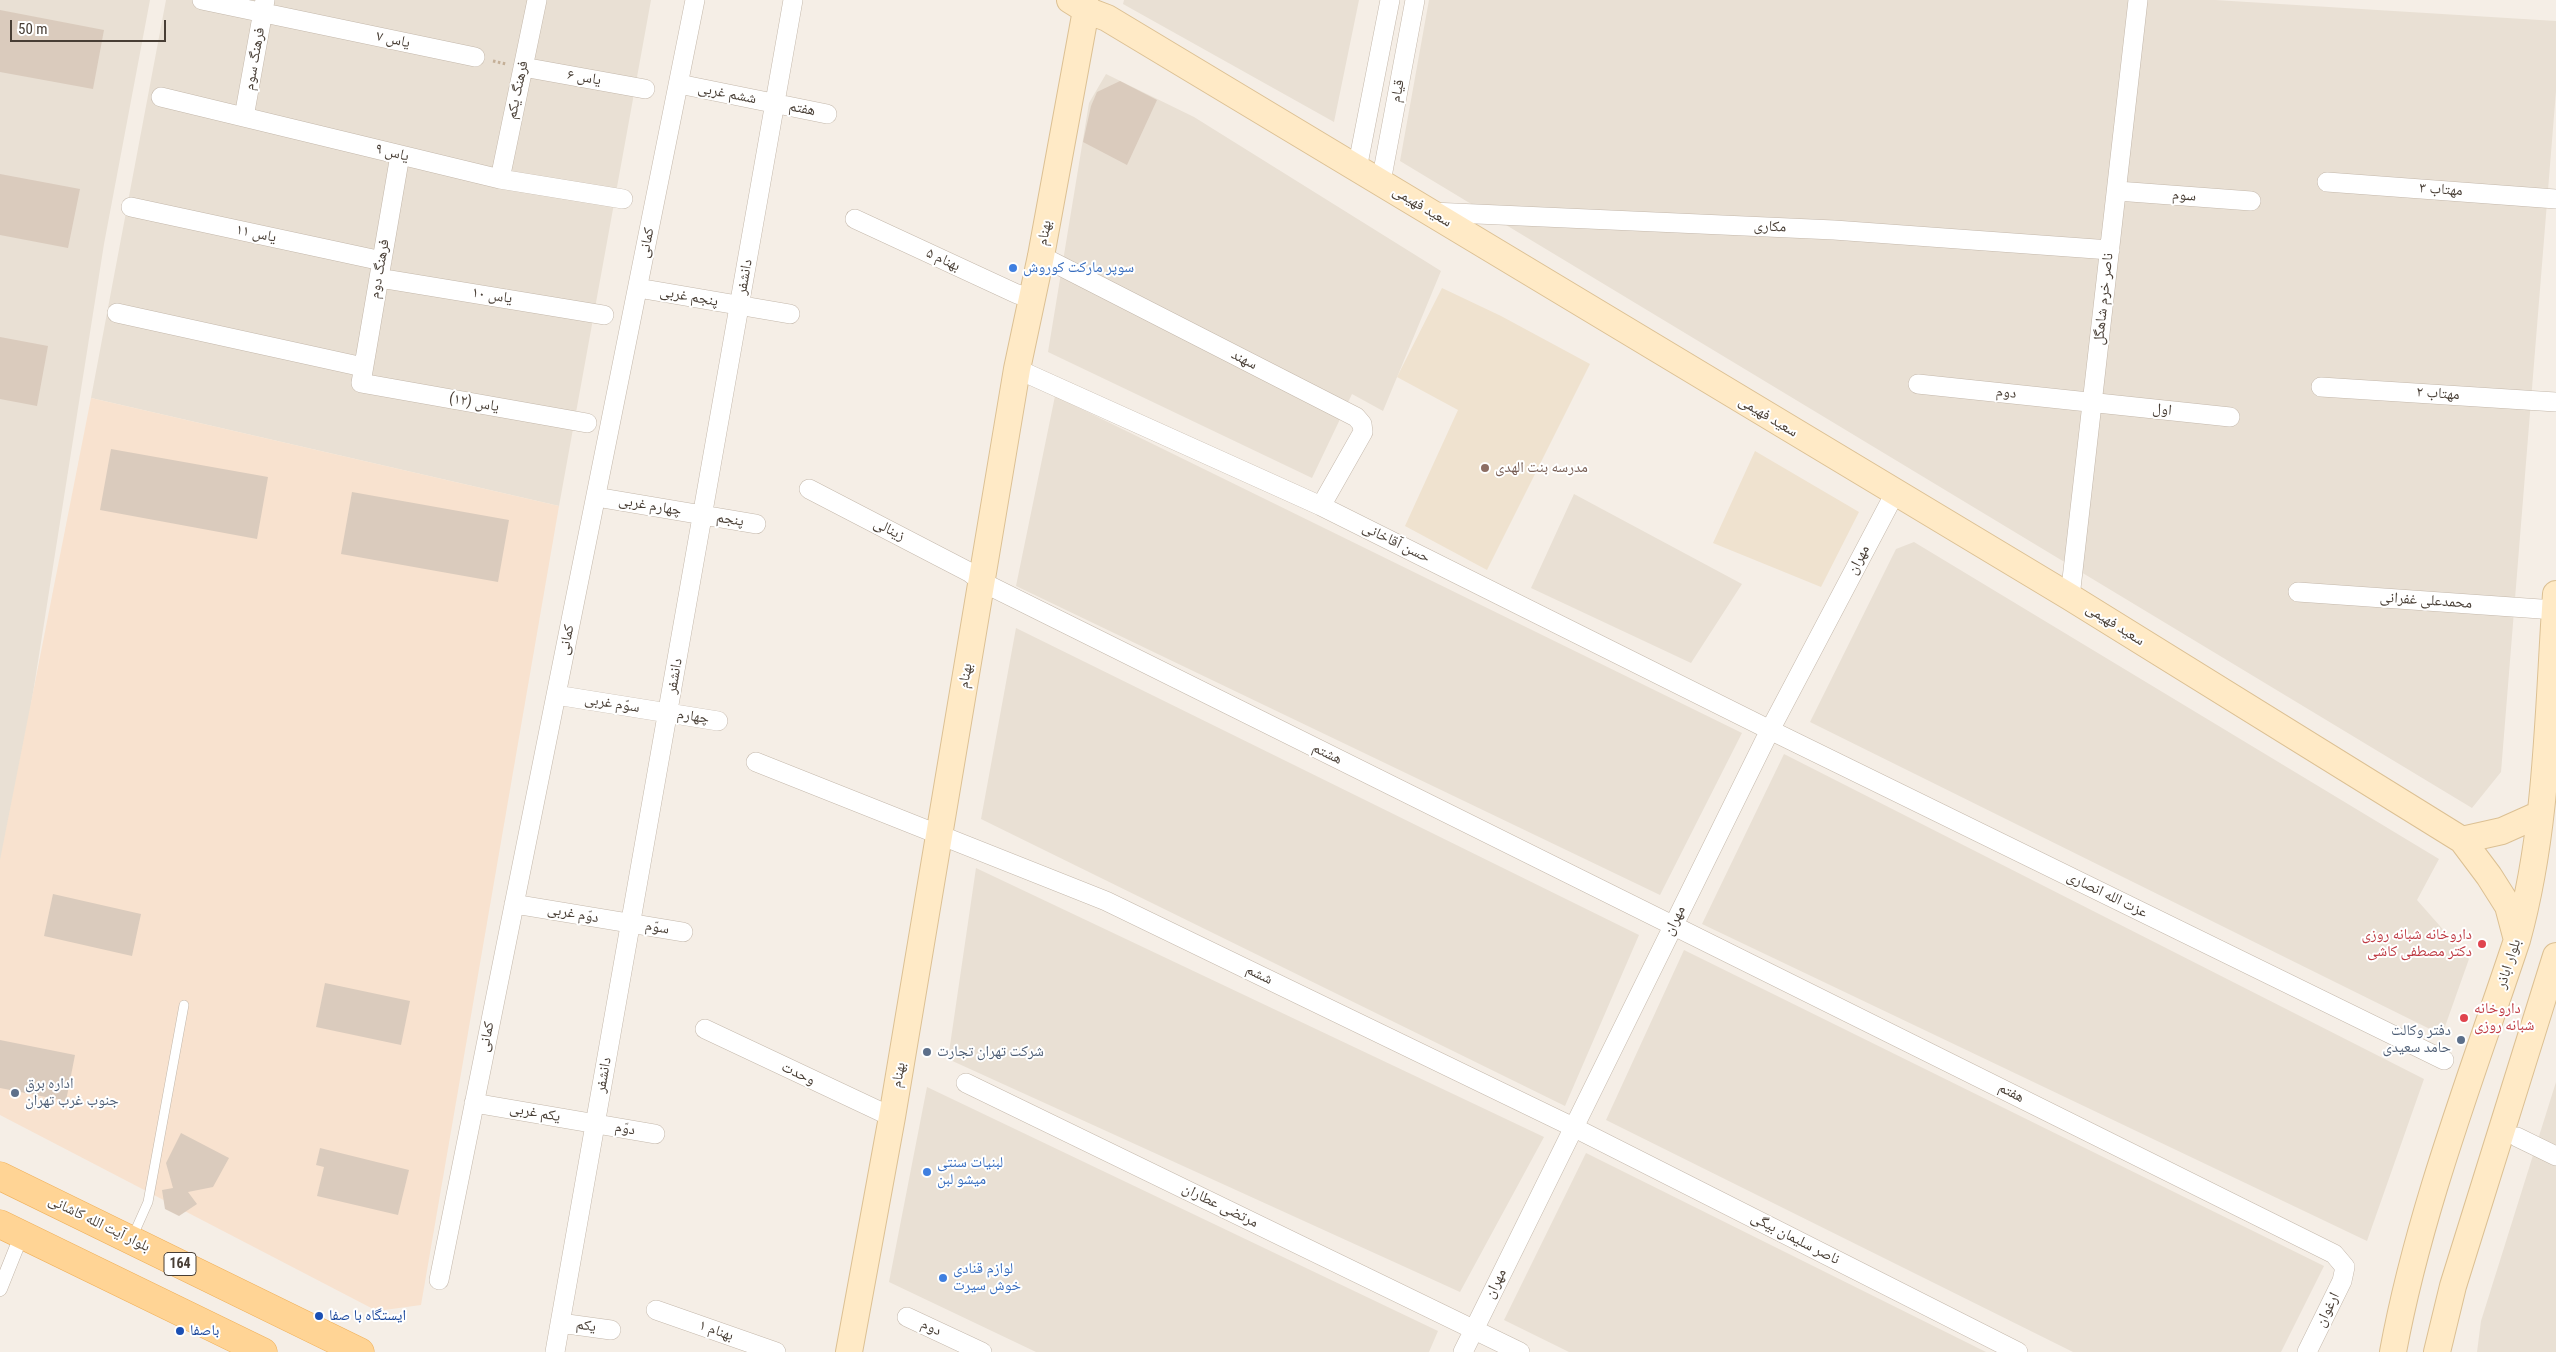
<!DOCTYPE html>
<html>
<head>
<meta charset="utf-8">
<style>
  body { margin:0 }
  #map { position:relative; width:2556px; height:1352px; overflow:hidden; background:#f5eee6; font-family:"Roboto Condensed",sans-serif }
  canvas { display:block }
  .scale { position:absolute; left:10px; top:20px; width:156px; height:22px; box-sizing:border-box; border:2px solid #483e35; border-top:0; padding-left:6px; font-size:15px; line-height:18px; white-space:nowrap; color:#483e35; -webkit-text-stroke:4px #fff; paint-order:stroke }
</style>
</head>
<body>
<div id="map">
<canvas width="2556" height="1352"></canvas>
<div class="scale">50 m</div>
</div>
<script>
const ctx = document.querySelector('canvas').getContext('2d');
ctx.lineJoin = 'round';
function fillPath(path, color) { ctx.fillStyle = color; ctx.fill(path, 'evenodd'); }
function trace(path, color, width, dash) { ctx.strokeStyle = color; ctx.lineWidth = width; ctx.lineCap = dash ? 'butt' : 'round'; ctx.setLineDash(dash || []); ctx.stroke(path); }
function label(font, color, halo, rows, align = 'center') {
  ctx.font = font + ' "Roboto Condensed","Noto Naskh Arabic",sans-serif'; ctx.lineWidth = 4; ctx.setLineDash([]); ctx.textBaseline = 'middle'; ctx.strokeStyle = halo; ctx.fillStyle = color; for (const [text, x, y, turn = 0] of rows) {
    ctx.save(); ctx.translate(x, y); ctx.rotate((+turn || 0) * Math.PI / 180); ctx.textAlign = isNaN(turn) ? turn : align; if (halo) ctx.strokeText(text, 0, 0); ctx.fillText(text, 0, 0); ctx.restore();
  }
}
fillPath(new Path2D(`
  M0,0H150L104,244L21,769L0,871Z
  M166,0H651L559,506L91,398Z
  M1124,0H1359L1334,122L1123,4Z
  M1429,0H2215L2556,21V91L2501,772L2472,808L1400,161Z
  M1106,74L1194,117L1441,271L1383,411L1352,394L1312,478L1048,352L1089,103Z
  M1055,396L1742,733L1660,895L1016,586Z
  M1574,494L1742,584L1691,663L1531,588Z
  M1914,542L2439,859L2417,900L2469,959L2442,1035L1810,722L1896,549Z
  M1016,628L1639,935L1565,1106L981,819Z
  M1784,754L2424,1079L2367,1241L1702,924Z
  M976,868L1544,1137L1460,1292L948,1059Z
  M1684,950L2324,1266L2281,1352H2073L1606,1120Z
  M2556,1082V1352H2477L2481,1321Z
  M927,1087L1438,1331L1429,1352H1036L889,1282Z
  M1586,1153L1986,1352H1569L1504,1320Z`), '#e9e0d4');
fillPath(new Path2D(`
  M91,398L559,506L421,1305L377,1311L0,1115V860Z`), '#f8e2cf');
fillPath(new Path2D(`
  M1442,288L1501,316L1590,364L1487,570L1405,526L1458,410L1397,377Z
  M1755,451L1859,512L1821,587L1713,543Z`), '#efe2cf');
fillPath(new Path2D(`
  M0,10L104,30L93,89L0,72Z
  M1120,81L1157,100L1127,165L1083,142L1091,106L1097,92Z
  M0,174L80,189L68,248L0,235Z
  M0,337L48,346L37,406L0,399Z
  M111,449L268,477L257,539L100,510Z
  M352,492L509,520L498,582L341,554Z
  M53,894L141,914L132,956L44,936Z
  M325,983L410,1001L401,1045L316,1027Z
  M0,1040L75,1055L66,1101L0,1088Z
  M181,1133L229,1158L213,1187L188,1192L197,1204L179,1216L165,1209L162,1190L173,1188L166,1163Z
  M320,1148L409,1170L398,1215L317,1196L324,1167L316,1165Z`), '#dacbbd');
const service = new Path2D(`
  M132,1238L148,1202L184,1005`);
const pedestrian = new Path2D(`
  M0,1289L22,1234`);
const minor = new Path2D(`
  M202,0L475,57
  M523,67L645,89
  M679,84L827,114
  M161,97L500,179L623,199
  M244,117L265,0
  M400,155L361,383L587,423
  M1357,169L1390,0
  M500,179L537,0
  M1381,182L1415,0
  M2327,182L2556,199
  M2117,191L2251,201
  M131,207L382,261
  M1432,212L1834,230L2110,250
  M855,219L1017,294L1032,298
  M1041,256L1356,417L1362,424L1363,432L1321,506
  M379,278L604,315
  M638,288L790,314
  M117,313L363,367
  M1017,369L1321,506L1770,730L2444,1060
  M1918,384L2230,417
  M2321,387L2556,402
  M809,489L969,572L982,582L2334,1254L2345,1267L2342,1281L2307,1352
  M596,497L756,524
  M2298,592L2555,610
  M2070,597L2138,0
  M556,695L718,721
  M756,762L1106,901L1573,1127L2018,1352
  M514,904L683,932
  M705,1029L892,1117
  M966,1083L1520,1352
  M474,1103L655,1134
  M2517,1137L2556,1156
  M439,1280L695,0
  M656,1310L776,1352
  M907,1317L982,1352
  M560,1323L611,1330
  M555,1352L793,0
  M1463,1352L1770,730L1895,493`);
const secondary = new Path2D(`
  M1070,0L1086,10L1107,18L2070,597L2462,840L2489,876L2508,906L2517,940
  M2462,840L2502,831L2540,814
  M849,1352L892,1117L1017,369L1041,256L1086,10L1085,0
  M2393,1352C2419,1211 2472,1075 2517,940C2548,828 2548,709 2556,594
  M2437,1352L2453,1286L2556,956`);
const primary = new Path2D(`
  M0,1176L360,1352
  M0,1224L263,1352`);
trace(service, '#c4b8ab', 10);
trace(pedestrian, '#c4b8ab', 15);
trace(minor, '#c4b8ab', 20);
trace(secondary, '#dcc093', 28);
trace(primary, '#efb05a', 29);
trace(new Path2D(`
  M493,61L506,64`), '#c4af97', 3, [2.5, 2.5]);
trace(service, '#fff', 9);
trace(pedestrian, '#fff', 14);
trace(minor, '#fff', 19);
trace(secondary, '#ffeac6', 26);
trace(primary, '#ffd495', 28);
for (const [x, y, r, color] of [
  [1013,268,5,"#3f7fe0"],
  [1485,468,5,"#8d6e63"],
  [2482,944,5,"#e0444e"],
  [2464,1018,5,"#e0444e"],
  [2461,1040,5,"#5c6f8a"],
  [927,1052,5,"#5c6f8a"],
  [15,1093,5,"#5c6f8a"],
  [927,1172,5,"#3f7fe0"],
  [943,1278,5,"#3f7fe0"],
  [319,1316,5,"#1a4fb4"],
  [180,1331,5,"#1a4fb4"]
]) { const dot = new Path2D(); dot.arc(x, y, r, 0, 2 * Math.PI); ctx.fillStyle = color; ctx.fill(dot); trace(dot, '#fff', 2); }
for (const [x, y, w] of [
  [180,1264,32]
]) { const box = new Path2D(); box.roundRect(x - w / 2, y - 11.5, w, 23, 4); ctx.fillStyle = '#fff'; ctx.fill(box); trace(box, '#483e35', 1); }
label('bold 14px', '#483e35', null, [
  ["164",180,1264]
]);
label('15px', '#483e35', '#fff', [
  ["یاس ۷",393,40,12],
  ["فرهنگ سوم",255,59,-80],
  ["یاس ۶",584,78,10],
  ["فرهنگ یکم",518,90,-78],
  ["قیام",1398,91,-79],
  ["ششم غربی",727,94,11],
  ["هفتم",802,109,11],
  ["یاس ۹",392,153,14],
  ["مهتاب ۳",2441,190,4],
  ["سوم",2184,196,4],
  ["سعید فهیمی",1422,207,31],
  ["مکاری",1770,227,3],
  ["بهنام",1045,233,-80],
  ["یاس ۱۱",256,234,12],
  ["کمانی",647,243,-79],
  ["بهنام ۵",943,260,25],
  ["فرهنگ دوم",380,269,-80],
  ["دانشفر",745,277,-80],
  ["یاس ۱۰",492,296,9],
  ["پنجم غربی",689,297,10],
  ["ناصر خرم شاهگل",2104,299,-84],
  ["سهند",1244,360,27],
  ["دوم",2006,393,6],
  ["مهتاب ۲",2438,394,4],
  ["یاس (۱۲)",474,403,10],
  ["اول",2162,410,6],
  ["سعید فهیمی",1768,417,31],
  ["چهارم غربی",650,506,10],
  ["پنجم",730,520,9],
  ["زینالی",889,530,27],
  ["حسن آقاخانی",1396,543,26],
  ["مهران",1859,560,-62],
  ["محمدعلی غفرانی",2426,601,4],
  ["سعید فهیمی",2115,625,32],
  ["کمانی",567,640,-79],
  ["دانشفر",675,676,-80],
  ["بهنام",966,676,-81],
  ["سوّم غربی",612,704,9],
  ["چهارم",693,717,9],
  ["هشتم",1327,754,26],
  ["عزت الله انصاری",2107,895,26],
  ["دوّم غربی",573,914,10],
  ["مهران",1675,921,-64],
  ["سوّم",657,928,9],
  ["بلوار اباذر",2509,964,-72],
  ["ششم",1259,975,26],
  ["کمانی",487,1037,-79],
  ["وحدت",798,1074,26],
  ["دانشفر",604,1075,-80],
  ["بهنام",899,1075,-80],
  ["هفتم",2011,1093,27],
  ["یکم غربی",535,1113,10],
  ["دوّم",625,1129,10],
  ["مرتضی عطاران",1220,1206,26],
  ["بلوار آیت الله کاشانی",99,1224,26],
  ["ناصر سلیمان بیگی",1795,1239,27],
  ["مهران",1496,1284,-64],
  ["ارغوان",2328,1310,-64],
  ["یکم",586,1326,9],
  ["دوم",931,1328,25],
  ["بهنام ۱",716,1331,19]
]);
label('15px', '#366cbe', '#fff', [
  ["سوپر ماركت كوروش",1023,268],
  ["لبنیات سنتی",937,1163],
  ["میشو لبن",937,1180],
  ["لوازم قنادی",953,1269],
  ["خوش سیرت",953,1286]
], 'left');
label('15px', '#785e54', '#fff', [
  ["مدرسه بنت الهدی",1495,468]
], 'left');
label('15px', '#be3a42', '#fff', [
  ["داروخانه شبانه روزی",2472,935],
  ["دکتر مصطفی کاشی",2472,952],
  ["داروخانه",2474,1009,"left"],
  ["شبانه روزی",2474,1026,"left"]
], 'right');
label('15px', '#4e5e75', '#fff', [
  ["دفتر وکالت",2451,1031,"right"],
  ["حامد سعیدی",2451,1048,"right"],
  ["شرکت تهران تجارت",937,1052],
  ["اداره برق",25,1084],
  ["جنوب غرب تهران",25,1101]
], 'left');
label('15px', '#164399', '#fff', [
  ["ایستگاه با صفا",329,1316],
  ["باصفا",190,1331]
], 'left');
</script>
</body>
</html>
